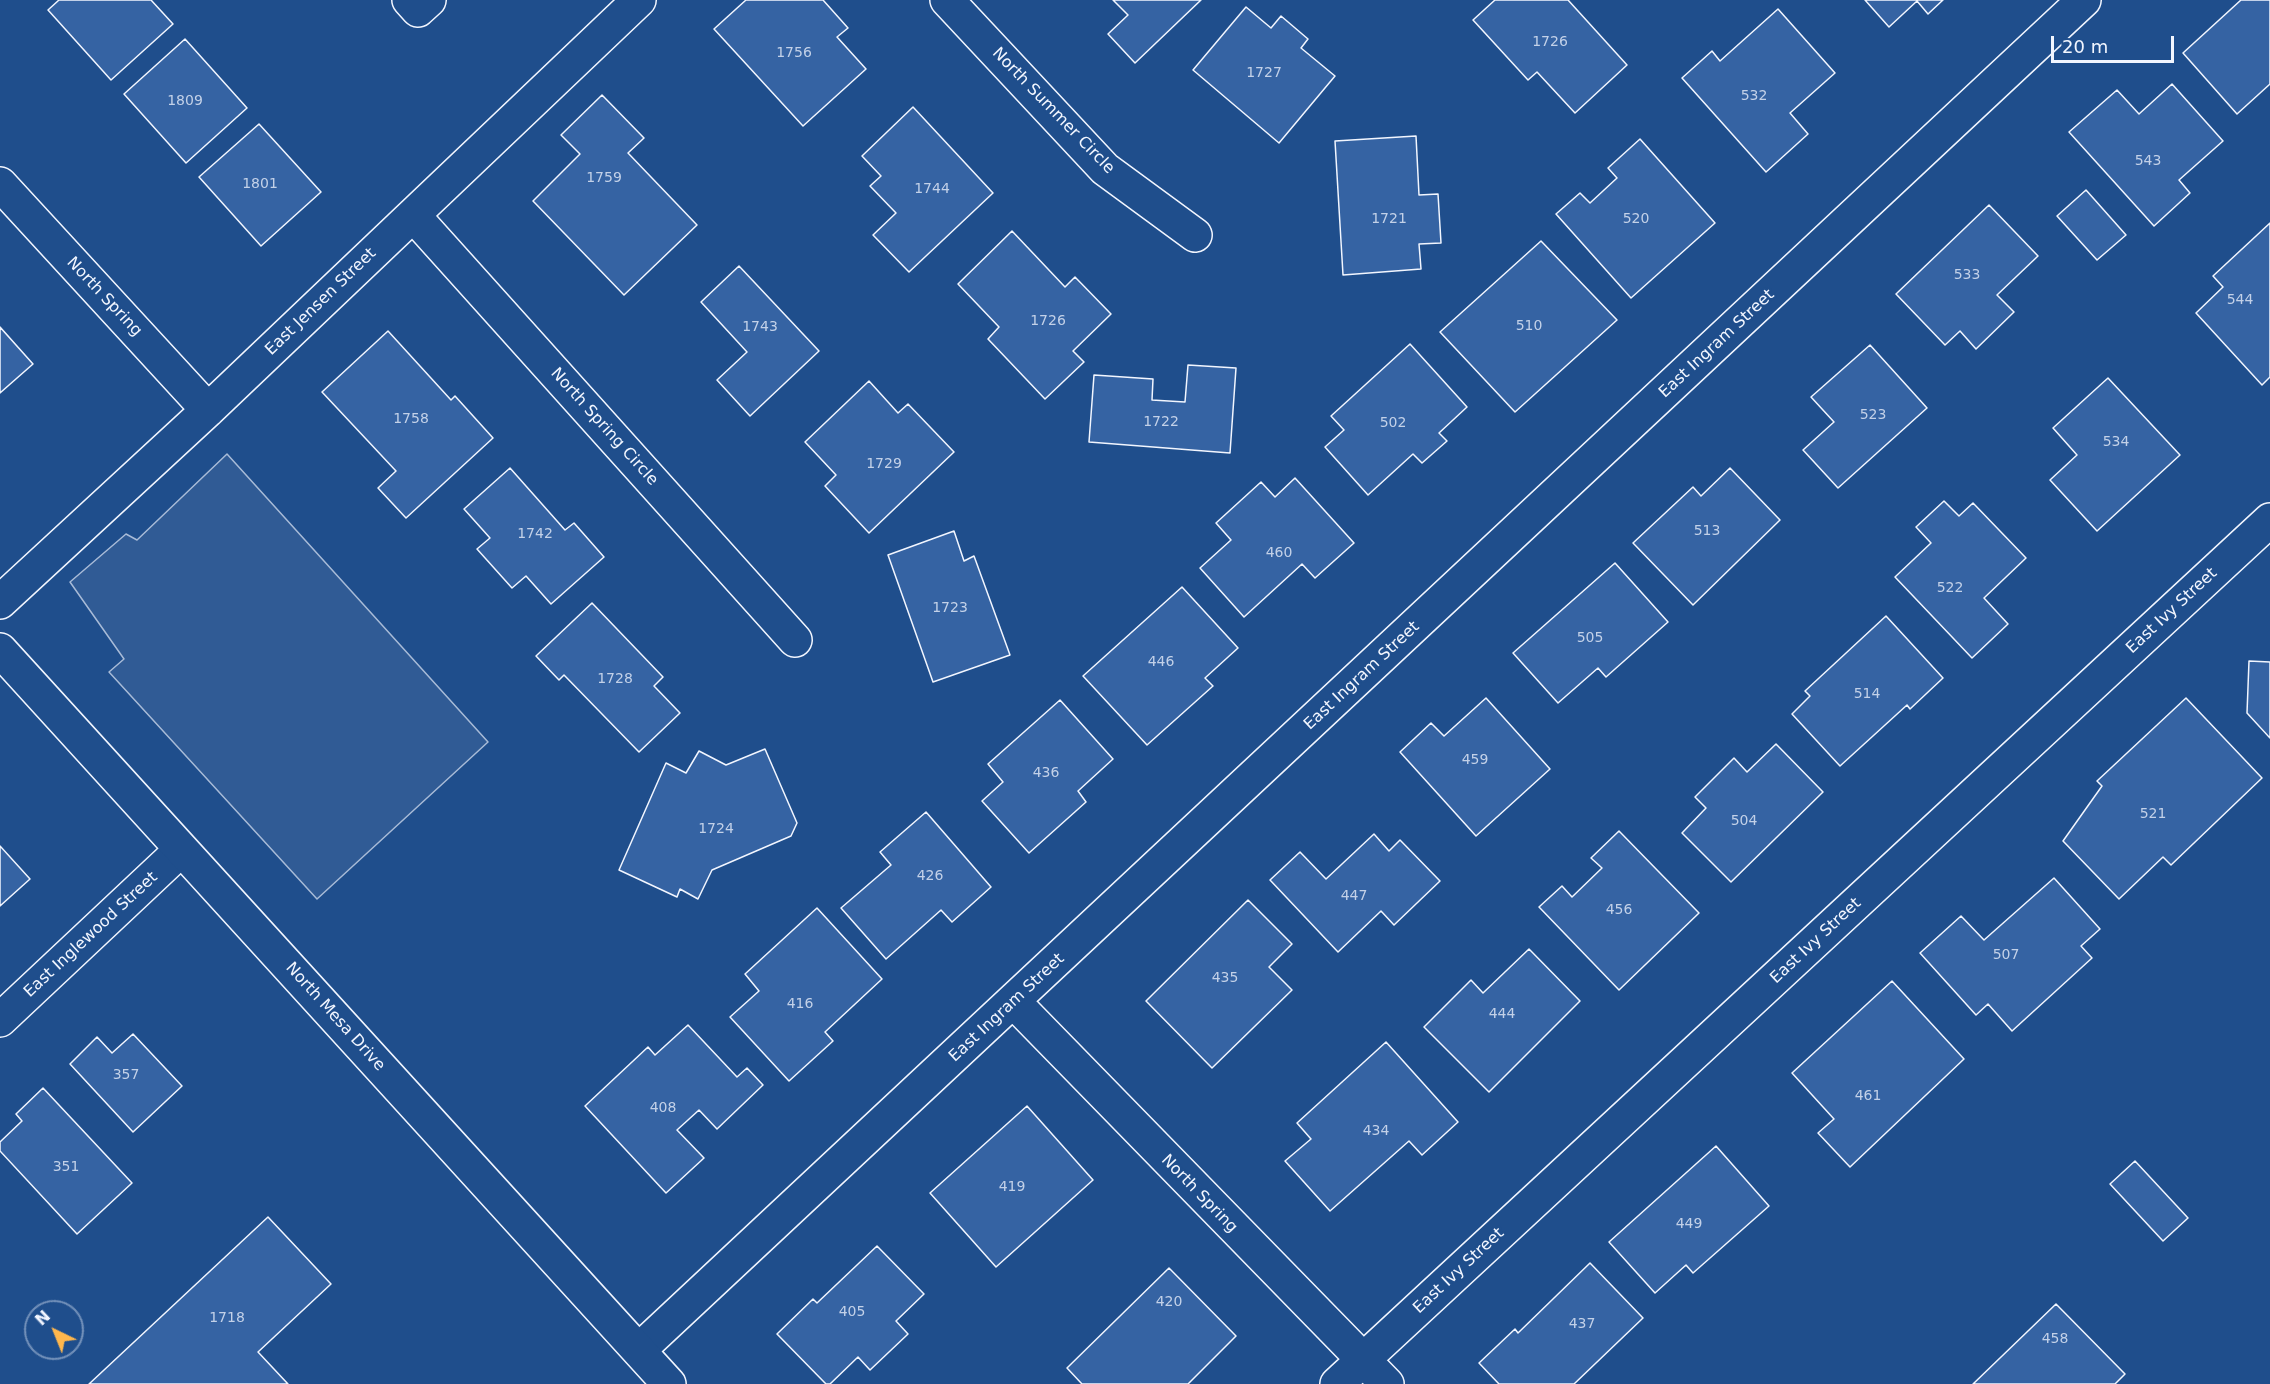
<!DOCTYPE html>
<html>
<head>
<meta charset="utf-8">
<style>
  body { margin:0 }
  #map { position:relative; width:2270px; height:1384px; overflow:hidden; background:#1f4e8c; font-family:"DejaVu Sans",sans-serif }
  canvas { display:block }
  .north { position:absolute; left:24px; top:1300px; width:60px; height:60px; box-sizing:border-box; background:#1f4e8c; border:2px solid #7391ba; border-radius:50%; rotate:317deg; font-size:16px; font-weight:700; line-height:24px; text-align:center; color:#f2f6ff }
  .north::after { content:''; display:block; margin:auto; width:21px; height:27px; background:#ffb74d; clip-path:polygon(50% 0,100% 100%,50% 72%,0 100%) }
  .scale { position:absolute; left:2051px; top:36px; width:123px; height:27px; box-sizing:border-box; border:3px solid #f2f6ff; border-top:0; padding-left:8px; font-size:18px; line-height:21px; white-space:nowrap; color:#f2f6ff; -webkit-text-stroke:4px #1f4e8c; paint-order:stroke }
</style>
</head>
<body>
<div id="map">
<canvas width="2270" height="1384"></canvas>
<div class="north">N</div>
<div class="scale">20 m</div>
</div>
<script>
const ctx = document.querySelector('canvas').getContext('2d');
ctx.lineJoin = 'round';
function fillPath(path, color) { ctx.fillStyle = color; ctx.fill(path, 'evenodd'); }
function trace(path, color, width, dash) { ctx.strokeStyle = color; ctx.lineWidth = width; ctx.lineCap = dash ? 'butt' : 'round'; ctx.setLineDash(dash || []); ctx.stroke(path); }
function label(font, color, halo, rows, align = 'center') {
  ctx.font = font + ' "DejaVu Sans",sans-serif'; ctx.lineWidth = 4.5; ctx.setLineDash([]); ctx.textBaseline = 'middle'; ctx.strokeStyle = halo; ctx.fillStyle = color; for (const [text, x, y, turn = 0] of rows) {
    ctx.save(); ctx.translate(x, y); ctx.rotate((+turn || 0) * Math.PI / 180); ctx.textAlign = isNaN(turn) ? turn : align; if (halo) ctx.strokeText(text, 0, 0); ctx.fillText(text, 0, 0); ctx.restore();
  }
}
const built = new Path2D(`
  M227,454L488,742L317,899L109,672L124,659L70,582L126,534L137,540Z`);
fillPath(built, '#305b95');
trace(built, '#a8bbd7', 1.5);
const building = new Path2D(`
  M59,0H151L173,24L111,80L48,10Z
  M746,0H823L848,28L837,37L866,69L803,126L714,29Z
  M1113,0H1201L1135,63L1108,34L1128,15Z
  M1495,0H1568L1627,65L1575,113L1537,72L1528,80L1473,20Z
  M1865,0H1943L1928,14L1917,1L1889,27Z
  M2241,0H2270V84L2237,114L2183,53Z
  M1246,7L1271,28L1281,16L1308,39L1301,48L1335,76L1279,143L1193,70Z
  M1778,9L1835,73L1790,113L1808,134L1766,172L1682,78L1712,51L1720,61Z
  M185,39L247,108L186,163L124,94Z
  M2172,84L2223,141L2179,180L2190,193L2154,226L2069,132L2117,90L2139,114Z
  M602,95L644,138L628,153L697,225L624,295L533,201L580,154L561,135Z
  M913,107L993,193L909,272L873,235L896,213L870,186L881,176L862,156Z
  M259,124L321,192L261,246L199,177Z
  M1416,136L1419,195L1438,194L1441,243L1419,244L1421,269L1343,275L1335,141Z
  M1640,139L1715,223L1631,298L1556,214L1580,193L1590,203L1617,178L1608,168Z
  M2086,190L2126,235L2097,260L2057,216Z
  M1989,205L2038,256L1997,295L2014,312L1976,349L1960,331L1945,345L1896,294Z
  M2270,223V377L2262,385L2196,313L2223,287L2213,276Z
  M1012,231L1065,287L1075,277L1111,314L1073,351L1084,362L1045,399L988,339L999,327L958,284Z
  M1541,241L1617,320L1515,412L1440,332Z
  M739,266L819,351L750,416L717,380L747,352L701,302Z
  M0,327L33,364L0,393Z
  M388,331L451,400L455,396L493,438L406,518L378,488L396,471L322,392Z
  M1410,344L1467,407L1439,433L1447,441L1422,463L1413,454L1368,495L1325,447L1344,430L1331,416Z
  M1870,345L1927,408L1838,488L1803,450L1834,422L1811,397Z
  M1188,365L1236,368L1230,453L1089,442L1094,375L1153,379L1152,400L1185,402Z
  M2108,378L2180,455L2097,531L2050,480L2077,455L2053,428Z
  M869,381L898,413L908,404L954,452L869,533L825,486L836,475L805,442Z
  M510,468L565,530L574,523L604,557L551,604L526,576L512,588L477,549L490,538L464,509Z
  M1730,468L1780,520L1693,605L1633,543L1693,487L1701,496Z
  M1295,478L1354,543L1315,578L1302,564L1244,617L1200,568L1231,540L1216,523L1261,482L1275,497Z
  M1944,501L1959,516L1973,503L2026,558L1984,598L2008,624L1972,658L1895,577L1931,543L1916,527Z
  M954,531L964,561L974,556L1010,655L933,682L888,555Z
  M1615,563L1668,622L1606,677L1598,668L1558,703L1513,653Z
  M1182,587L1238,648L1205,678L1213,686L1147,745L1083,676Z
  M592,603L663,677L654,686L680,713L639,752L564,675L559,680L536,656Z
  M1886,616L1943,678L1910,709L1907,705L1840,766L1792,714L1810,696L1805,691Z
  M2249,661L2270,662V738L2247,713Z
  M1486,698L1550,769L1476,836L1400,752L1431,723L1444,736Z
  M2186,698L2262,778L2171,865L2163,857L2119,899L2063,841L2102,786L2097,781Z
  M1060,700L1113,759L1078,791L1086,802L1029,853L982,801L1003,782L988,764Z
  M1776,744L1823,792L1731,882L1682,833L1706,808L1695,797L1734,758L1747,772Z
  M765,749L797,823L791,836L712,870L698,899L680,889L677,897L619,870L666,763L686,773L699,751L726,765Z
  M926,812L991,887L952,922L941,910L886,959L841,908L891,865L880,852Z
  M1619,831L1699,913L1619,990L1539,907L1562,886L1572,897L1602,868L1591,858Z
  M1374,834L1389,851L1400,840L1440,881L1394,925L1381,911L1338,952L1270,880L1300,852L1326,879Z
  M0,846L30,879L0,906Z
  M2054,878L2100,929L2081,946L2092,958L2012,1031L1988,1004L1976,1015L1920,953L1961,916L1984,940Z
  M1248,900L1292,944L1269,967L1292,990L1212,1068L1146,1001Z
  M817,908L882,979L825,1032L833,1041L789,1081L730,1017L759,991L745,974Z
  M1529,949L1580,1001L1489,1092L1424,1027L1471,980L1483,993Z
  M1892,981L1964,1059L1850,1167L1818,1133L1834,1119L1792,1073Z
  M688,1025L737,1077L747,1068L763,1085L717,1129L699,1110L677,1130L704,1158L666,1193L585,1106L648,1047L655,1055Z
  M133,1034L182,1086L133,1132L70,1064L97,1037L112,1053Z
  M1386,1042L1458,1122L1422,1155L1409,1141L1330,1211L1285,1161L1311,1139L1297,1123Z
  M43,1088L132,1183L77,1234L0,1151V1142L22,1121L16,1114Z
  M1027,1106L1093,1180L996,1267L930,1193Z
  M1716,1146L1769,1206L1693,1273L1686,1265L1655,1293L1609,1242Z
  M2135,1161L2188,1218L2163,1241L2110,1184Z
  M268,1217L331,1284L258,1352L288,1384H89Z
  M877,1246L924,1294L896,1321L908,1334L870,1370L858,1357L830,1384H826L777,1334L813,1299L817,1303Z
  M1590,1263L1643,1318L1574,1384H1499L1479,1363L1515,1329L1518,1333Z
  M1169,1268L1236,1336L1188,1384H1082L1067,1368Z
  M2056,1304L2125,1374L2115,1384H1973Z`);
fillPath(building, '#3563a3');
trace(building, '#f2f6ff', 1.5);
const minor = new Path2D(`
  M409,0L418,10L429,0
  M947,0L1105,169L1195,235
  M0,184L208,410
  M413,215L795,640
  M0,602L208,410L639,0
  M1014,1002L1387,1384
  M0,1020L181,850
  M639,1350L2084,0
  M1337,1384L2270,520`);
const major = new Path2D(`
  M0,650L669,1384`);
trace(minor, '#f2f6ff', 36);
trace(major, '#f2f6ff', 36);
trace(minor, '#1f4e8c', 33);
trace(major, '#1f4e8c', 33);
label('14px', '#c3d1e8', null, [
  ["1726",1550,42],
  ["1756",794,53],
  ["1727",1264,73],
  ["532",1754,96],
  ["1809",185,101],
  ["543",2148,161],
  ["1759",604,178],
  ["1801",260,184],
  ["1744",932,189],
  ["1721",1389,219],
  ["520",1636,219],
  ["533",1967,275],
  ["544",2240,300],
  ["1726",1048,321],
  ["510",1529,326],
  ["1743",760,327],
  ["523",1873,415],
  ["1758",411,419],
  ["1722",1161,422],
  ["502",1393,423],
  ["534",2116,442],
  ["1729",884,464],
  ["513",1707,531],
  ["1742",535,534],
  ["460",1279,553],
  ["522",1950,588],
  ["1723",950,608],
  ["505",1590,638],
  ["446",1161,662],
  ["1728",615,679],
  ["514",1867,694],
  ["459",1475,760],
  ["436",1046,773],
  ["521",2153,814],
  ["504",1744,821],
  ["1724",716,829],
  ["426",930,876],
  ["447",1354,896],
  ["456",1619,910],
  ["507",2006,955],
  ["435",1225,978],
  ["416",800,1004],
  ["444",1502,1014],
  ["357",126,1075],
  ["461",1868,1096],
  ["408",663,1108],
  ["434",1376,1131],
  ["351",66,1167],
  ["419",1012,1187],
  ["449",1689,1224],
  ["420",1169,1302],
  ["405",852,1312],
  ["1718",227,1318],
  ["437",1582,1324],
  ["458",2055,1339]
]);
label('16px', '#f2f6ff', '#1f4e8c', [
  ["North Summer Circle",1053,111,46],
  ["North Spring",104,297,47],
  ["East Jensen Street",321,302,-44],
  ["East Ingram Street",1717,344,-43],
  ["North Spring Circle",604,427,48],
  ["East Ivy Street",2172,611,-43],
  ["East Ingram Street",1362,676,-43],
  ["East Inglewood Street",91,935,-43],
  ["East Ivy Street",1816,941,-43],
  ["East Ingram Street",1007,1008,-43],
  ["North Mesa Drive",335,1017,48],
  ["North Spring",1199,1194,46],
  ["East Ivy Street",1459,1271,-43]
]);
</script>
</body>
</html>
